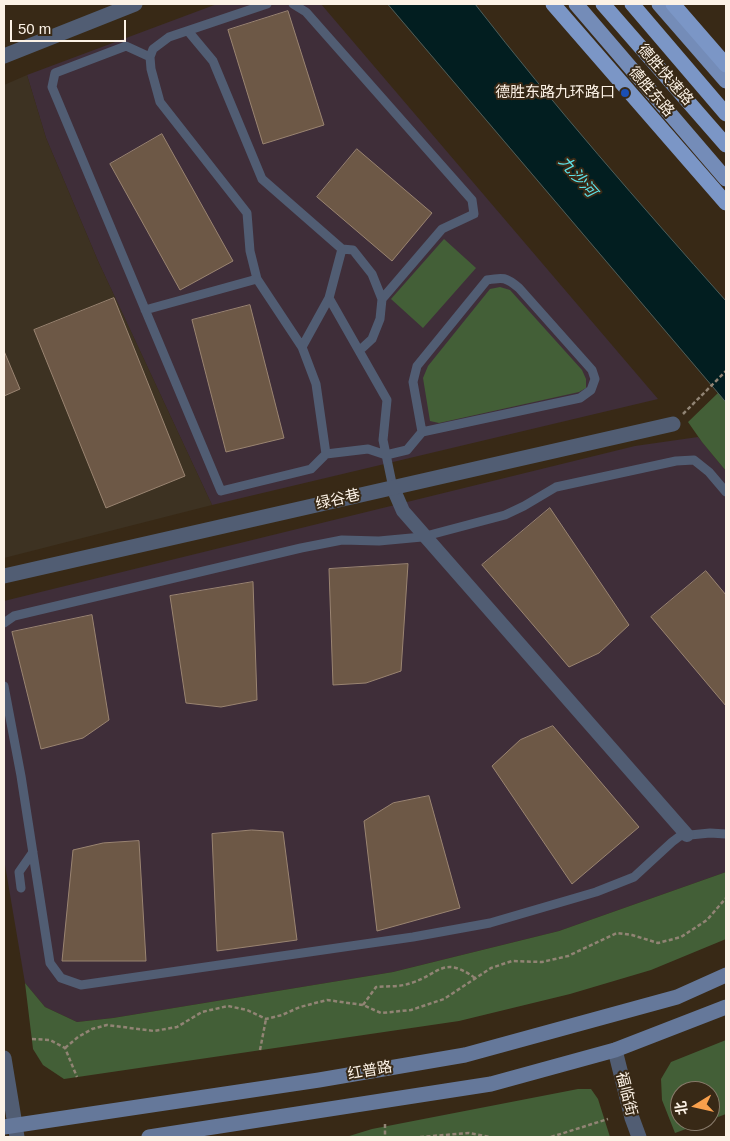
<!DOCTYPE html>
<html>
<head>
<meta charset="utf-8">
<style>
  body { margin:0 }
  #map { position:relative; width:730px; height:1141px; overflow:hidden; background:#382916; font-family:Arial,"Noto Sans SC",sans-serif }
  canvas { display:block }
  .frame { position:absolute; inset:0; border:5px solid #fcf2e6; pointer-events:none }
  .north { position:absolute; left:670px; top:1081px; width:50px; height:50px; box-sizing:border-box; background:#382916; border:1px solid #867969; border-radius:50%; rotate:261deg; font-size:14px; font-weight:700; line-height:20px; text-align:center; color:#fcf2e6 }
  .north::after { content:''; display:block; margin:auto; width:18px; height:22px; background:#f9a04c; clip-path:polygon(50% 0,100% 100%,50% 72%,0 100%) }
  .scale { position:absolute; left:10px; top:20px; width:116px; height:22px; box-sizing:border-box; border:2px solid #fcf2e6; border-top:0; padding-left:6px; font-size:15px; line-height:18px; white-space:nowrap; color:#fcf2e6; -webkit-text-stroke:4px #382916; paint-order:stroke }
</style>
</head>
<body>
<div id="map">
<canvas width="730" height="1141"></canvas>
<div class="frame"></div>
<div class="north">北</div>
<div class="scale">50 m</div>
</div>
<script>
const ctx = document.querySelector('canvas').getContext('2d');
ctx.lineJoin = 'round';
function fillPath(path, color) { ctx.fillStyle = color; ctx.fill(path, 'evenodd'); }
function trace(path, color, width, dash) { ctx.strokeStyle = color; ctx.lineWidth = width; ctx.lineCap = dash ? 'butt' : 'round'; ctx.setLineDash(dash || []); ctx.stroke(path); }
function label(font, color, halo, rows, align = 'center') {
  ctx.font = font + ' Arial,"Noto Sans SC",sans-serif'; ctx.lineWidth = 4; ctx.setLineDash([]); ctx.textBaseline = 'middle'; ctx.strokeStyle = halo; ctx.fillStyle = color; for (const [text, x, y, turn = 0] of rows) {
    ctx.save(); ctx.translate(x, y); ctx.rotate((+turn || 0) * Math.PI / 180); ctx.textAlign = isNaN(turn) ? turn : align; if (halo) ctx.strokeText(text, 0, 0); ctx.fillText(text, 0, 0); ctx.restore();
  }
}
fillPath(new Path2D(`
  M217,4H321L658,399L212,505L98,261L46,138L27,75Z
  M698,437L726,471V872L559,931L393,972L113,1018L77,1022L45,1007L25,983L4,859V601L635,446Z`), '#3f2e39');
fillPath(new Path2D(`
  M27,75L46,138L98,261L212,505L4,558V85Z`), '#3d3222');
fillPath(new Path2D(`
  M444,239L476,268L423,328L391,299Z
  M500,287L510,290L582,370L586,379V388L579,392L439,423L430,421L423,378L428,366L490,289Z
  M719,392L726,402V471L702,442L688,422Z
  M726,872V939L651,970L570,994L459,1021L64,1079L43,1065L33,1049L25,983L45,1007L77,1022L113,1018L393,972L559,931Z
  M726,1040V1114L710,1120V1091H680V1121H708L675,1133L662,1100L661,1079L671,1062Z
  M578,1089H591L598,1099L610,1137H346L372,1129Z`), '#435f37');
const water = new Path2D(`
  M388,4H475C554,106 640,204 726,301V402Z`);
fillPath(water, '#021e20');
trace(water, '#4d5e5b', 1);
const building = new Path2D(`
  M288,11L324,125L263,144L228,30Z
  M162,134L233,261L180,290L110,164Z
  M357,149L432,213L392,261L317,197Z
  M114,298L185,476L106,508L34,330Z
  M250,305L284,438L226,452L192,320Z
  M4,351L20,389L4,396Z
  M550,508L629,625L599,653L569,667L482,565Z
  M408,564L401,671L366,683L333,685L329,569Z
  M706,571L726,595V706L651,617Z
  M253,582L257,700L221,707L186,703L170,596Z
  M92,615L109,720L83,738L41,749L12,632Z
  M553,726L639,827L572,884L492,766L520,740Z
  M429,796L460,908L377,931L364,821L393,803Z
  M252,830L283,832L297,940L217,951L212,834Z
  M139,841L146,961H62L73,850L103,843Z`);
fillPath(building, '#6d5846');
trace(building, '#9a8471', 1);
trace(new Path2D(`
  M683,414L726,371
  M363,1005L376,987C387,986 401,987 411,983C440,974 443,955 475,978
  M32,1039L50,1040L65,1048L77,1077
  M65,1048L78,1037L92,1029L107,1025L154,1031L177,1027L202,1012L228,1006L247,1010L266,1019L282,1015L300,1007L327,1000L363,1005L381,1013L411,1010L444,999L491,968L512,961L542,962L568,956L617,933L632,935L658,943L681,937L707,920L726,898
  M260,1050L266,1019
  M385,1124V1137
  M420,1137L469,1133L490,1137
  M551,1137L608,1119`), '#918474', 2.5, [4, 2.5]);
trace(new Path2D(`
  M267,4L169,37L153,49L150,57L151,69L160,102L247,213L250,251L257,279L302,347L316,384L326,454
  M293,4L306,12L472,200L474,214L442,229L382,299
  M188,31L213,61L262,179L342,249L353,250L372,274L382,299L380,319L372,339L359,351
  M150,57L126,46L55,73L52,87L221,491L311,469L326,454L368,449L386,455L407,450L422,432L413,382L417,366L487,280C503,277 506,277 519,288L592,370L595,379L591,390L580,398L422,432
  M329,298L387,400L383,440L393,488
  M145,310L257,279
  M302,347L329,298L342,249
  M4,623L14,616L301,548L342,540L379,541L422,537L505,515L524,506L556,487L676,461L694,460L709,472L726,492
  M4,686L21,776L50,963L61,978L81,985L413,937L490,923L596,892L634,877L672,842L680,836L710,833L726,834
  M21,888L19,872L33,852`), '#515d73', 9);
trace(new Path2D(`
  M393,488L403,511L687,835`), '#515d73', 14);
trace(new Path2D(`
  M4,576L673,424`), '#515d73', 15);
trace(new Path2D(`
  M4,56L135,4
  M615,1050L632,1118L639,1137
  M4,1058L17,1137`), '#515d73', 15);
trace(new Path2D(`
  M4,1127L319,1080L465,1055L677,997L726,975
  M149,1137L491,1084L615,1050L726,1007`), '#65789a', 15);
trace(new Path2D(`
  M576,4L726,179
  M659,4L726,81`), '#748cb8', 15);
trace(new Path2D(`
  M553,4L726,203
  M603,4L726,145
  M632,4L726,114
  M673,4L726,65`), '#7b96c6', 15);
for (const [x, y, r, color] of [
  [625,93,5,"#1a4fb4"]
]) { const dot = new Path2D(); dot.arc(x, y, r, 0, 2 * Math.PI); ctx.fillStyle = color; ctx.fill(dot); trace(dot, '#382916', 2); }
label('15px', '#fcf2e6', '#382916', [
  ["德胜快速路",665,75,49],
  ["德胜东路",651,92,49],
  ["绿谷巷",338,500,-13],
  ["红普路",370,1071,-10],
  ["福临街",626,1094,76]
]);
label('15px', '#fcf2e6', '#382916', [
  ["德胜东路九环路口",615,93]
], 'right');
label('italic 16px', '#5de0e7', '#382916', [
  ["九沙河",577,177,49]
]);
</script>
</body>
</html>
